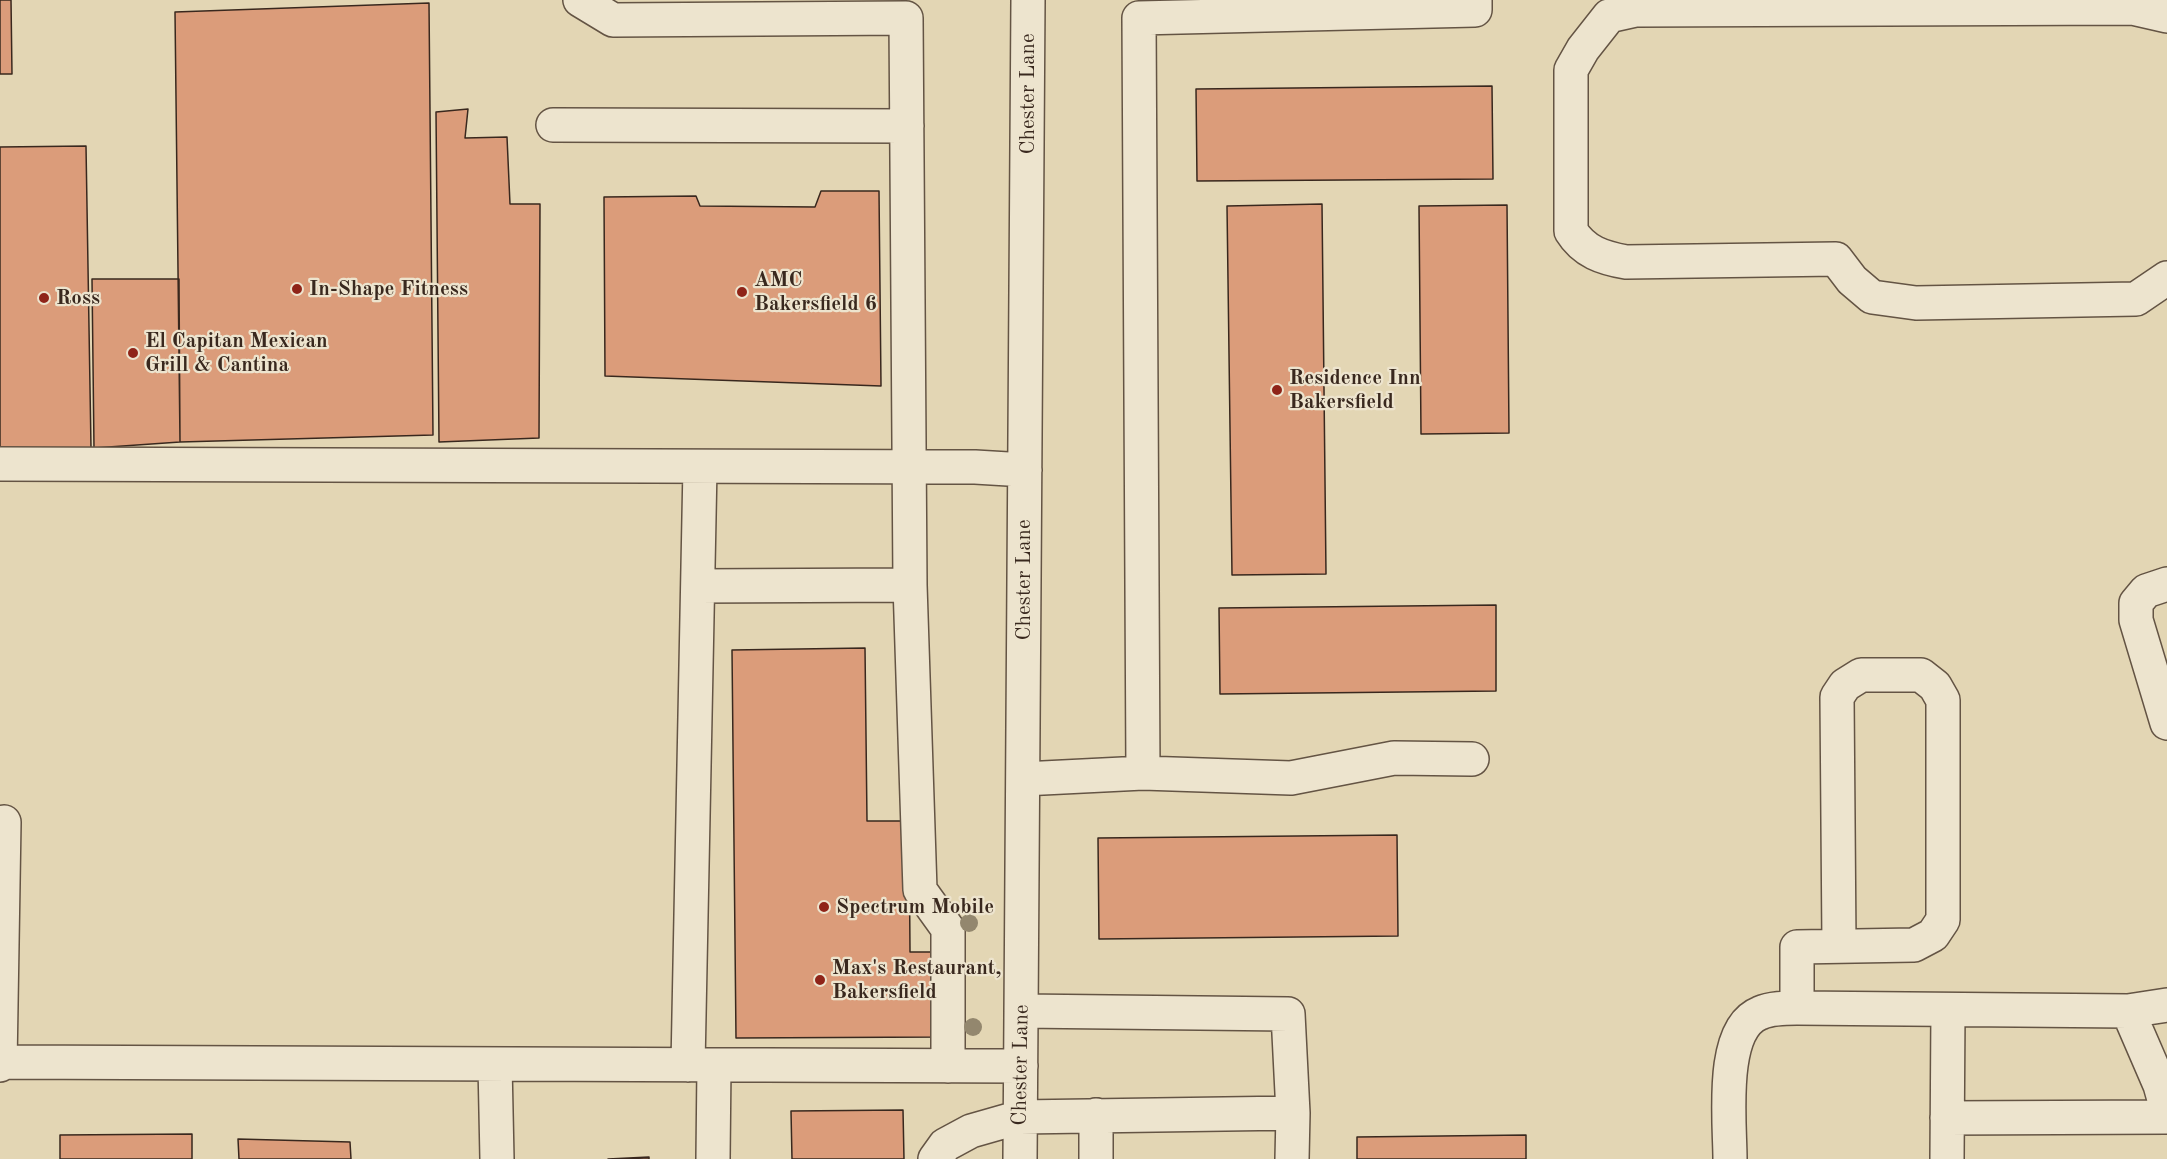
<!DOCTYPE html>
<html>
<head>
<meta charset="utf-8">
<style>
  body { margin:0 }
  canvas { display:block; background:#e3d6b4 }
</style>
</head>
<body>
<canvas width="2167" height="1159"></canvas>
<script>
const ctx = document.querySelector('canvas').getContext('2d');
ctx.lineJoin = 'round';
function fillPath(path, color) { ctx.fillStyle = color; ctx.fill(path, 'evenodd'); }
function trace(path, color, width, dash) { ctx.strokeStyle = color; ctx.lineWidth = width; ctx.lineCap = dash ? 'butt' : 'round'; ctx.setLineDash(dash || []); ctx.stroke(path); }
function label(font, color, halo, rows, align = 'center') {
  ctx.font = font + ' "Old Standard TT",serif'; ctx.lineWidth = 4.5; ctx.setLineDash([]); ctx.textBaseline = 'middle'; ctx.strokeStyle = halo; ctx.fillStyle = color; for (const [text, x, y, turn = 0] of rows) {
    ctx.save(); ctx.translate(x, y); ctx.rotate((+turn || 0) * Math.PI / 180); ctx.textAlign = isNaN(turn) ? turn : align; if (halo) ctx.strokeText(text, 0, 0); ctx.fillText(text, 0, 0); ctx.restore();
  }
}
const building = new Path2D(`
  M0,0H11L12,74H0Z
  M429,3L433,435L180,442L175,12Z
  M1492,86L1493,179L1197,181L1196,89Z
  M468,109L465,138L507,137L510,204H540L539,438L439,442L436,112Z
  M86,146L91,448L0,450V147Z
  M821,191H879L881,386L605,376L604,197L696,196L700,206L815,207Z
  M1322,204L1326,574L1232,575L1227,206Z
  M1507,205L1509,433L1421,434L1419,206Z
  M92,279H179L180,442L94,448Z
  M1496,605V691L1220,694L1219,608Z
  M865,648L867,821H909L910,952H939L940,1037L736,1038L732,650Z
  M1397,835L1398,936L1099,939L1098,838Z
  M903,1110L904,1159H792L791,1111Z
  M192,1134V1159H60V1135Z
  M1526,1135V1159H1357V1137Z
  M238,1139L350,1142L351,1159H239Z
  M649,1157V1159H608Z`);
fillPath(building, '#db9c7a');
trace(building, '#39281e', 1.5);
const minor = new Path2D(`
  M580,0L613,20L906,18L910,585L698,586
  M2167,16L2132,8L1636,10L1609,16L1583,49L1571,70V231C1584,252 1603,258 1626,262L1836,259L1852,280L1872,297L1916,303L2136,299L2167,278
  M553,125L907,126
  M0,464L975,467L1025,470
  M2167,584L2146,591L2136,603V620L2167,723
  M910,585L920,890L948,929V1066
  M1143,773L1291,778L1394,758L1472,759
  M1023,779L1143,773L1139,18L1475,10V0
  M1797,1008V947L1914,945L1933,935L1943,920V700L1935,686L1921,675H1861L1845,685L1837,697L1839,945
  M2128,1011L2160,1085L2167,1110
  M0,1062L1021,1066
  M495,1064L497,1159
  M0,1065L4,822
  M688,1065L700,467
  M1096,1115V1159
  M1947,1118L2167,1117
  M713,1159L714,1065
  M935,1159L945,1145L971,1131L1020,1117L1293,1113L1288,1014L1021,1011
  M1020,1159L1028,0
  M1292,1159L1293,1113
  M1730,1159C1730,1122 1719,1029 1760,1013C1771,1008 1785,1008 1797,1008L2128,1011L2167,1005
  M1947,1159L1948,1010`);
trace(minor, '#645444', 36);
trace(minor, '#ede4ce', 33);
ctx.fillStyle = '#93876e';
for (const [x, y] of [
  [969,923],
  [973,1027]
]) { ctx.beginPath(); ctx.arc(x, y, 9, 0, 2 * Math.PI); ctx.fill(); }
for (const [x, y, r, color] of [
  [297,289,6,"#8f2418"],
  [742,292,6,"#8f2418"],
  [44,298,6,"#8f2418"],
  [133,353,6,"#8f2418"],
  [1277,390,6,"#8f2418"],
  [824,907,6,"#8f2418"],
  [820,980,6,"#8f2418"]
]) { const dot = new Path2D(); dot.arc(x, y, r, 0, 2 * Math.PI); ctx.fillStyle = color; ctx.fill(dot); trace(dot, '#ede4ce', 2); }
label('21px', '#39281e', '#ede4ce', [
  ["Chester Lane",1028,94,-90],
  ["Chester Lane",1024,580,-90],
  ["Chester Lane",1021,1065,-89]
]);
label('bold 21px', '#39281e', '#ede4ce', [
  ["AMC",754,280],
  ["Bakersfield 6",754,304],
  ["In-Shape Fitness",309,289],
  ["Ross",56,298],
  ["El Capitan Mexican",145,341],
  ["Grill & Cantina",145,365],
  ["Residence Inn",1289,378],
  ["Bakersfield",1289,402],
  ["Spectrum Mobile",836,907],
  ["Max's Restaurant,",832,968],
  ["Bakersfield",832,992]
], 'left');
</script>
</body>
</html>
